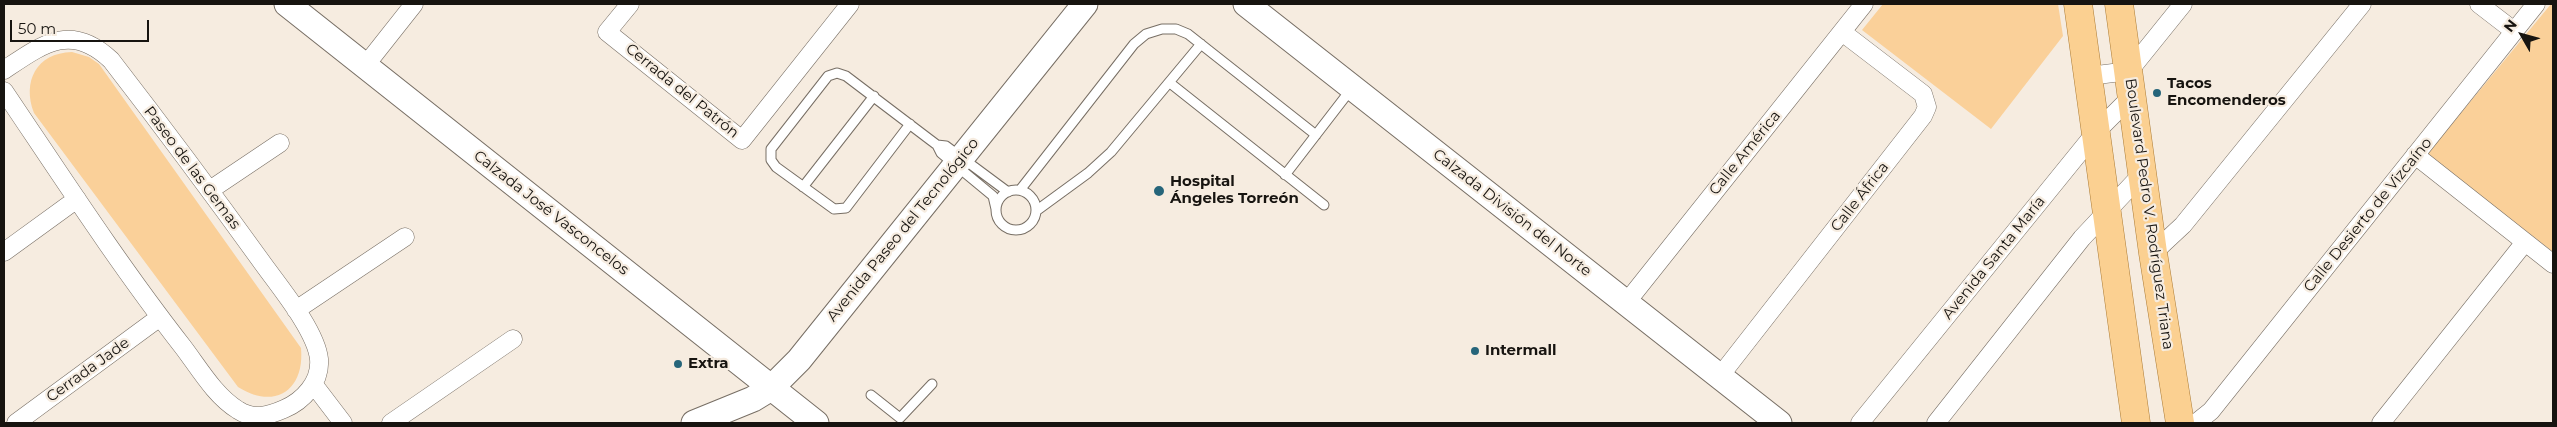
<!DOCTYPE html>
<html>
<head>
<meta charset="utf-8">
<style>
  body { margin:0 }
  #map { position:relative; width:2557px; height:427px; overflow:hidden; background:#f6ece0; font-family:Montserrat,sans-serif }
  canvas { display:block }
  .frame { position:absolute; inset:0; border:5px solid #171410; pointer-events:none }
  .north { position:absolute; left:2497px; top:10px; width:50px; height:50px; -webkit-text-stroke:4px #f6ece0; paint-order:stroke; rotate:308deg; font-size:14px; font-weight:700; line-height:20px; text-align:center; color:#171410 }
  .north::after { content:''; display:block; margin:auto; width:18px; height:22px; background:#171410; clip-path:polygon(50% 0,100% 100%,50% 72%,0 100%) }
  .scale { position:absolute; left:10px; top:20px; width:139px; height:22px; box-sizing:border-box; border:2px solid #171410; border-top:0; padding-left:6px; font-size:15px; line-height:18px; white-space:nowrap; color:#171410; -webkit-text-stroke:4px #f6ece0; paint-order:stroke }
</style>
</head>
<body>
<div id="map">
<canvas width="2557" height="427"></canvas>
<div class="frame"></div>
<div class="north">N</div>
<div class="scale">50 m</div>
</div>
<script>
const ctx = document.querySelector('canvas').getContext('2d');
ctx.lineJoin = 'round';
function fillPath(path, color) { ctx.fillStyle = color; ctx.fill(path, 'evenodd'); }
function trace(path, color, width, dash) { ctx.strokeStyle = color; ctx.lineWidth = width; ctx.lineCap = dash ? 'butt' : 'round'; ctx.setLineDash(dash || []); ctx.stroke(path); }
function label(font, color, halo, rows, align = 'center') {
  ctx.font = font + ' Montserrat,sans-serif'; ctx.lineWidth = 4.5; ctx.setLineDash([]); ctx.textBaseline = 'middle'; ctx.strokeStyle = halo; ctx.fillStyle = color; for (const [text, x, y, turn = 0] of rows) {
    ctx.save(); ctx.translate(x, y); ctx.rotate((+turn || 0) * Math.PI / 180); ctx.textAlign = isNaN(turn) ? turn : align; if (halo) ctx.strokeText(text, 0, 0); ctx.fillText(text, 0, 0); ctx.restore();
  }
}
fillPath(new Path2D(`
  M1883,4H2058L2063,36L1991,129L1862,30Z
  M2551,4H2553V252L2427,154Z
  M72,52L89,57L99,64L301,348C305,391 274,410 238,387L34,113C22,82 36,53 72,52Z`), '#fad099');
const lane = new Path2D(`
  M1170,83L1324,205
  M910,124L846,208L834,209L776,167L771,160V149L828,76L837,73L846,76L929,139L937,145L946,146L1008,192
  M937,145L941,153L993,196L996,209
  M1285,175L1352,88
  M803,187L874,96
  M1020,190L1134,44L1146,34L1162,29H1176L1188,34L1316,135
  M996 210a20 20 0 1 1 40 0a20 20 0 1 1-40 0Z
  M1036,211L1088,173L1111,152L1201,44
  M871,395L900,418L932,384`);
const street = new Path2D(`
  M630,4L607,32L742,140L850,4
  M2479,4L2514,31
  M365,66L414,4
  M4,70C43,44 71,22 111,60C162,126 212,193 261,261C278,285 316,330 319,359C321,382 303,401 284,409C268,416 253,420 238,410C215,396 199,368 183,347C119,265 62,177 4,91
  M2089,76L2129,71L2183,4
  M2415,155L2553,264
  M210,190L280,143
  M4,252L77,199
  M2153,253L2183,225L2362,4
  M1626,303L1864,4
  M296,310L405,237
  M1720,376L1923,116L1927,107L1923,94L1842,32
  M314,385L343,423
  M16,423L160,317
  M391,423L513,339
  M1860,423L2096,132L2132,96
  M1936,423L2082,238L2142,174
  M2196,423L2211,411L2536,4
  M2381,423L2525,242`);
const secondary = new Path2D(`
  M287,4L816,423
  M1246,4L1779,423
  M694,423L753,399L771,388L799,360L1085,4`);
const primary = new Path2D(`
  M2078,4L2136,423
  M2119,4L2153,253L2180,423`);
trace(lane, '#776e64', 11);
trace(street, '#776e64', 19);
trace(secondary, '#776e64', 27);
trace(primary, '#aa7a34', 29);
trace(lane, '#fff', 9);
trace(street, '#fff', 18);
trace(secondary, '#fff', 25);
trace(primary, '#fbd091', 28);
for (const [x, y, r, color] of [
  [2157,93,5,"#26657a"],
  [1159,191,6,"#26657a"],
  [1475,351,5,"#26657a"],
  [678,364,5,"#26657a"]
]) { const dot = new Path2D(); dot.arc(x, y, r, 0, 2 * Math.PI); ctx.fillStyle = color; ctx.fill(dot); trace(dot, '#f6ece0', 2); }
label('bold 15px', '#171410', '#f6ece0', [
  ["Tacos",2167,84],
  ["Encomenderos",2167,101],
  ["Hospital",1170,182],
  ["Ángeles Torreón",1170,199],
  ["Intermall",1485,351],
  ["Extra",688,364]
], 'left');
label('15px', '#171410', '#f6ece0', [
  ["Cerrada del Patrón",682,91,39],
  ["Calle América",1745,153,-51],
  ["Paseo de las Gemas",192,168,53],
  ["Calle África",1860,197,-52],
  ["Calzada José Vasconcelos",551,213,38],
  ["Calzada División del Norte",1512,213,38],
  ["Boulevard Pedro V. Rodríguez Triana",2149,214,82],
  ["Calle Desierto de Vizcaíno",2368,215,-51],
  ["Avenida Paseo del Tecnológico",903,230,-51],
  ["Avenida Santa María",1994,258,-51],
  ["Cerrada Jade",88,370,-36]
]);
</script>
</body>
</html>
